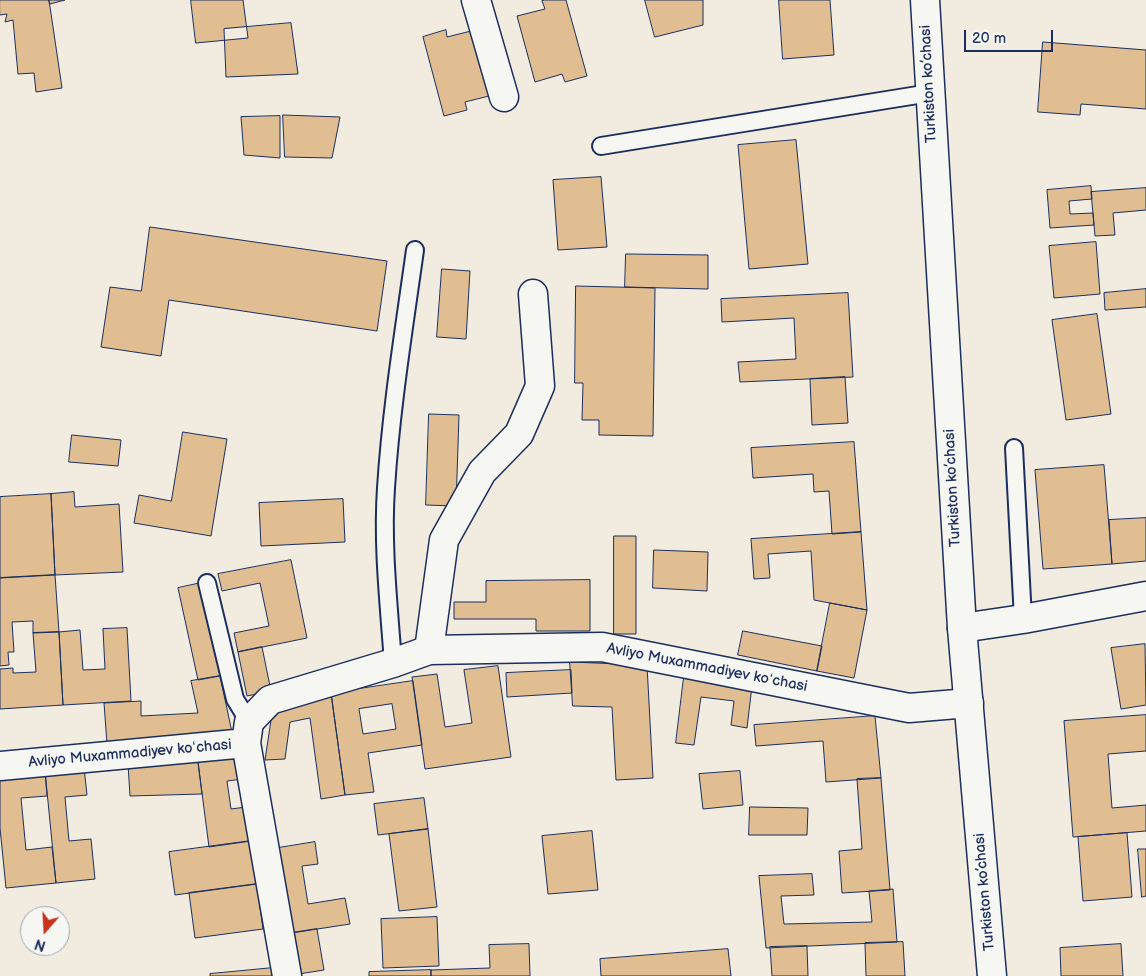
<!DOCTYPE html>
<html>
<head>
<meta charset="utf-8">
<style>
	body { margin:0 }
	#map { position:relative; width:1146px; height:976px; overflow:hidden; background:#f2ebdf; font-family:"Balsamiq Sans",sans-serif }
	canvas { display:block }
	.north { position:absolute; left:20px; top:906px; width:50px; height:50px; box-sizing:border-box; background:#f6f6f2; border:1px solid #9ea6b7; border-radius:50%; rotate:199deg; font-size:14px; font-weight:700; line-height:20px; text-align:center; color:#1b2f5e }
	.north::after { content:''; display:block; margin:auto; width:18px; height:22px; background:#c8321e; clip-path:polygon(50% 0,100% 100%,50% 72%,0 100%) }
	.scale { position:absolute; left:964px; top:30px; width:89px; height:22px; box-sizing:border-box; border:2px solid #1b2f5e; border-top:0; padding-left:6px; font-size:15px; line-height:18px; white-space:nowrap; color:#1b2f5e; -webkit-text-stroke:4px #f6f6f2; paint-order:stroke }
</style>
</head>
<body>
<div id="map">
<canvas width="1146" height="976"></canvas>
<div class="north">N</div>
<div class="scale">20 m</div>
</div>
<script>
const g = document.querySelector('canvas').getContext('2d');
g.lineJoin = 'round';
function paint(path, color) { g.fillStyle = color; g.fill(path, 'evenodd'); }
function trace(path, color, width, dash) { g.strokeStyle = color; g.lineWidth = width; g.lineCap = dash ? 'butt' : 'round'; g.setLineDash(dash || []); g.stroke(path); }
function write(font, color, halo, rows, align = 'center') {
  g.font = font + ' "Balsamiq Sans",sans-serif'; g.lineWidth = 5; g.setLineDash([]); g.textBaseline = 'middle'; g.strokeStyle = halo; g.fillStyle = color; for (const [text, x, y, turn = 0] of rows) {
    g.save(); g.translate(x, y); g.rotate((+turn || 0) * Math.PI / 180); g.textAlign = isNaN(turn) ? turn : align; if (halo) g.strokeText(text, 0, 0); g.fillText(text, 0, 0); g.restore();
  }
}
const building = new Path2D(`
	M0 0H49L62 88 36 92 34 73 18 74 13 20 5 22 7 14 0 15Z
	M49 0H65L50 4Z
	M191 0H243L248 38 196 43Z
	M545 0H566L587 76 565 82 562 74 535 82 517 16 545 9 542 1Z
	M645 0H703V25L655 37Z
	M779 0H830L834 55 783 59Z
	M291 23 298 74 226 77 224 29Z
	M446 30 447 37 471 31 489 96 465 102 467 110 444 116 423 37Z
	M1043 42 1146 50V109L1081 104 1080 115 1038 112Z
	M283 115 340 117 332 158 285 157Z
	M280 116V158L244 155 241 117Z
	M796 140 808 264 749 269 738 145Z
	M601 177 607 247 558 250 553 180Z
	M1091 186 1092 199 1069 201 1070 214 1093 213 1094 225 1050 228 1047 190Z
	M1146 188V210L1113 213 1115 235 1095 236 1091 192Z
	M150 227 387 261 377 331 169 300 161 356 101 347 110 287 141 291Z
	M1096 242 1100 294 1054 298 1049 246Z
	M626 254 708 255V289L625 287Z
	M442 269 470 271 466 339 437 337Z
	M576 286 655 288 653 436 599 435V420H582L583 383H575Z
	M1146 289V307L1105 310 1104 293Z
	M848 293 853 377 740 382 738 362 796 359 794 318 722 322 721 299Z
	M1097 314 1111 414 1066 420 1052 320Z
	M845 377 848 423 812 425 810 379Z
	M429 414 459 415 456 506 426 505Z
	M183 432 227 439 211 536 134 523 139 495 171 501Z
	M72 435 121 440 118 466 69 462Z
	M854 442 861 532 832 534 829 491 814 492 813 474 753 478 751 448Z
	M1104 465 1112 564 1043 569 1035 470Z
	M74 492 75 507 119 504 123 572 55 575 51 494Z
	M51 494 55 575 0 578V497Z
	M343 499 345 542 261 546 259 503Z
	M1146 518V561L1112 564 1109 520Z
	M861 532 867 610 814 600 811 551 768 554 770 578 754 579 751 539Z
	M614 536H636V634H614Z
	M654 550 708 552 707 591 653 588Z
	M291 560 307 638 238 652 234 633 269 626 260 583 222 591 218 574Z
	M55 575 59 632 33 633V621L12 622 14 652H8L9 665 0 666V578Z
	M590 580V631H536V619H454V602H486V581Z
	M201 583 220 676 198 680 178 588Z
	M830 603 867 610 854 678 817 671Z
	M127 628 131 701 63 705 59 632 80 630 83 670 105 669 103 629Z
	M743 631 822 646 817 671 738 655Z
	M59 632 63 705 0 709V669L13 668V673L36 672 33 633Z
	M1145 644 1146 705 1121 709 1111 648Z
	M262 647 271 691 247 696 238 652Z
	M570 662 647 665 653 778 616 780 612 707 573 706Z
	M498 666 511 757 425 769 412 677 437 674 445 727 472 723 464 670Z
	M571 670 572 693 507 697 506 673Z
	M220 676 233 737 107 744 104 703 141 701V716L198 713 191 681Z
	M684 677 752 686 747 728 731 725 734 701 701 697 694 745 676 743Z
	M413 681 422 745 368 753 374 792 345 795 331 693ZM392 704 396 729 363 734 359 709Z
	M331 693 345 795 321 799 310 718 290 722 285 759 265 760 271 720 292 700Z
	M1146 715V751L1108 754 1112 808 1146 805V831L1073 837 1064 721Z
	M875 716 881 778 826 782 823 741 756 746 754 725Z
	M240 756 243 779 227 781 231 809 246 807 251 841 209 847 198 762Z
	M198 762 202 794 130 796 128 764Z
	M84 767 87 795 65 797 69 841 91 839 95 879 56 883 45 771Z
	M45 771 47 796 21 798 26 850 52 847 56 883 6 888 0 828V776Z
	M740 771 743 805 703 809 699 774Z
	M881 778 890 890 842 893 839 851 862 849 857 779Z
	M424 798 428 829 378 835 374 804Z
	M750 807 808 808 807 835H749Z
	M428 829 437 907 399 911 389 834Z
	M592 831 598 890 548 894 542 836Z
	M1127 833 1132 897 1083 901 1078 837Z
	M251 841 257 884 175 895 169 852Z
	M315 842 318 864 302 866 308 904 345 898 350 924 285 934 272 849Z
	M1138 849H1146V896L1142 897Z
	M812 874 814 895 781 896 784 924 872 922 869 891 893 889 897 942 766 948 759 876Z
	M257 884 263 929 195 938 189 893Z
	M437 917 439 966 383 968 381 919Z
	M317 929 324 970 292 975 285 934Z
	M903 942 905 976H866L865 943Z
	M529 944 530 976H431V970L490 968 489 945Z
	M1121 944 1123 976H1061L1060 948Z
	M807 946 808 976H772L770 947Z
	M728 949 731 976H601L600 959Z
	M273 968 275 976H210V974Z
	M431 970V976H369V972Z`);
const service = new Path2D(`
	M601 146 930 93
	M1014 448 1023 619
	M207 583 235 699 249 722
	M393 663C389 606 382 545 386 488 391 409 404 329 415 250`);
const minor = new Path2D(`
	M476 0 504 97
	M962 628 1023 619 1146 596
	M429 650 444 540 482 472 519 434 540 386 533 294
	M246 743 287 976
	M0 766 246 743 249 722 270 700 393 663 429 650 602 647 909 708 969 703`);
const secondary = new Path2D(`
	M925 0 962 628 992 976`);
const streetNames = [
	["Turkiston ko’chasi",929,84,-93],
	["Turkiston ko’chasi",953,488,-93],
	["Avliyo Muxammadiyev koʻchasi",707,668,11],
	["Avliyo Muxammadiyev koʻchasi",130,754,-5],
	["Turkiston ko’chasi",985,892,-95]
];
paint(building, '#e0be92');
trace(building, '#1b2f5e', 1);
trace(service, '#1b2f5e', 20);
trace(minor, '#1b2f5e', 31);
trace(secondary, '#1b2f5e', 31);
trace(service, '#f6f6f2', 16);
trace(minor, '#f6f6f2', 28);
trace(secondary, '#f6f6f2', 28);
write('15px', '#1b2f5e', '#f6f6f2', streetNames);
</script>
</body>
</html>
